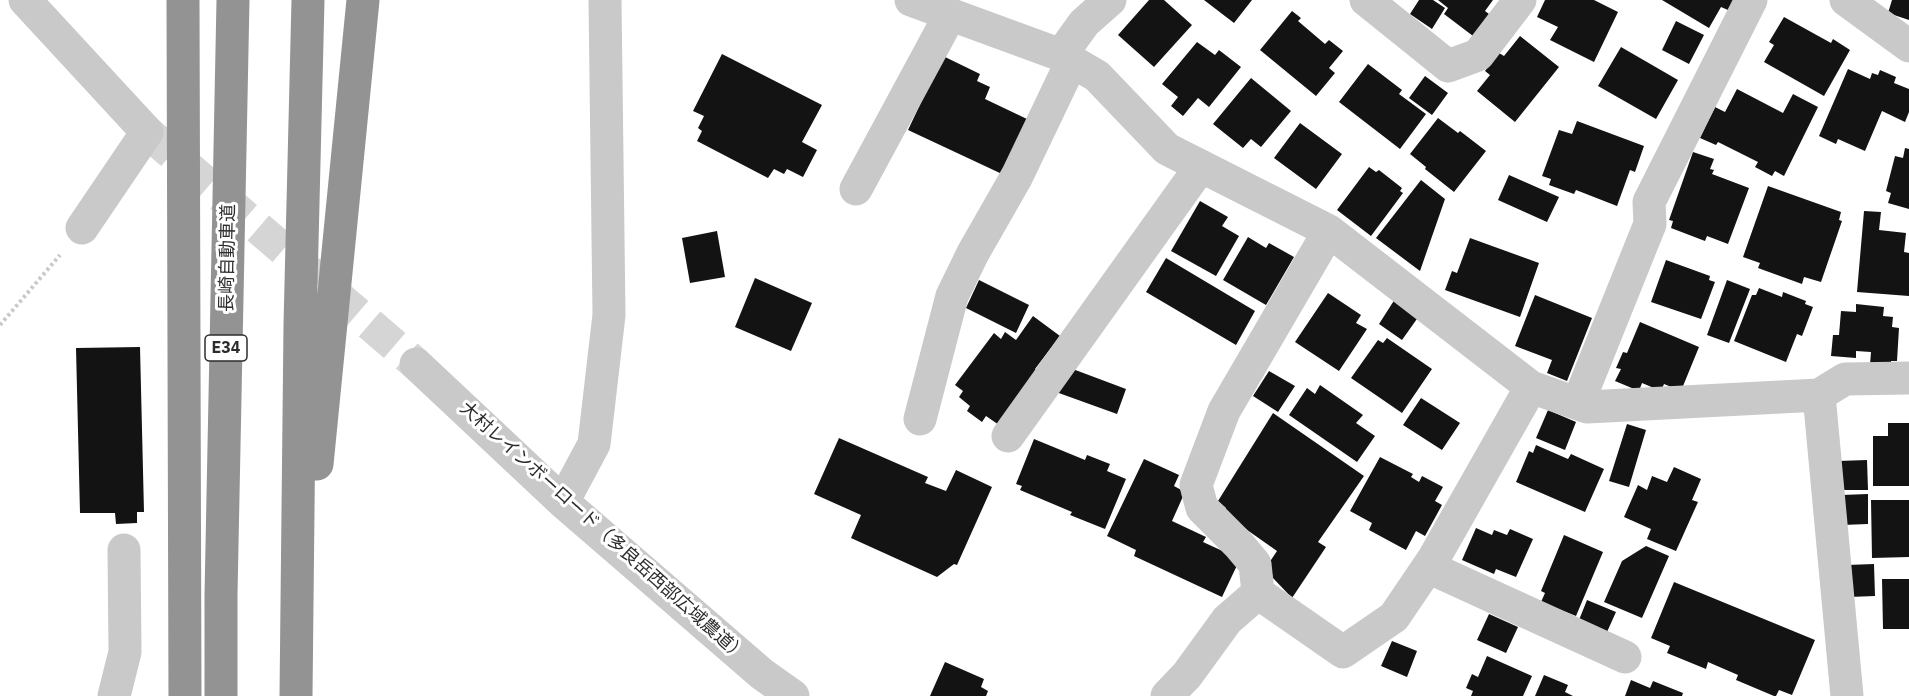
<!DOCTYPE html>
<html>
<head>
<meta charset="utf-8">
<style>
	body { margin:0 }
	canvas { display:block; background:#fff }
</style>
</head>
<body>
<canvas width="1909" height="696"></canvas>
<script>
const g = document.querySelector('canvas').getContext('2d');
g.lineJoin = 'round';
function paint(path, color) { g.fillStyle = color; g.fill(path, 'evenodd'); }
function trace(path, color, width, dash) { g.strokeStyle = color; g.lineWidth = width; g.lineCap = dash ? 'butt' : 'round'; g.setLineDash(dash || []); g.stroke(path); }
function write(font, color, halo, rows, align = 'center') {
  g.font = font + ' "IBM Plex Sans","Noto Sans JP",sans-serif'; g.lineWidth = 6; g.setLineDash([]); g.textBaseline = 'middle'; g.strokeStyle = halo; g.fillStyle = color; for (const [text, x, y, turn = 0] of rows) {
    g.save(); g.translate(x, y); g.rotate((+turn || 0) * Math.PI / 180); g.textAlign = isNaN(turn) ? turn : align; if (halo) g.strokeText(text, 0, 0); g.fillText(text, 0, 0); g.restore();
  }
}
const building = new Path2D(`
	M1149 0H1164L1192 25 1154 67 1118 35Z
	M1204 0H1252L1234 23Z
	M1419 0H1433L1445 8 1432 29 1410 14Z
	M1438 0H1493L1485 11 1489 14 1473 36 1444 14 1448 8Z
	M1545 0H1594L1618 12 1594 62 1550 40 1558 27 1537 17Z
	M1662 0H1734L1728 10 1721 7 1709 28Z
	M1892 0H1909V20L1888 13Z
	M1292 11 1301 18 1298 21 1325 44 1329 40 1343 51 1329 68 1335 73 1316 96 1260 50Z
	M1784 17 1831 43 1833 39 1850 50 1824 96 1764 62 1774 45 1769 42Z
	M1676 21 1704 35 1689 64 1662 50Z
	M1520 36 1559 67 1515 122 1477 91 1490 75 1485 71 1499 53 1504 56Z
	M1197 42 1215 55 1219 50 1241 67 1209 107 1198 98 1183 116 1171 106 1178 97 1162 84Z
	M1621 47 1678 80 1656 119 1598 86Z
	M722 54 822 105 802 142 817 150 803 177 787 169 784 174 774 169 768 178 697 141 702 131 698 128 704 116 693 111Z
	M943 56 980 74 977 81 990 87 985 99 1027 119 1002 174 908 130Z
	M1368 64 1402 90 1399 94 1426 114 1400 149 1339 102Z
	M1848 69 1870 79 1872 73 1878 75 1880 70 1896 77 1894 83 1909 89V112L1905 122 1882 111 1865 151 1838 139 1836 144 1819 136Z
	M1425 76 1448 93 1432 115 1409 98Z
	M1251 78 1291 111 1261 147 1251 139 1243 148 1213 124Z
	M1737 89 1783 113 1793 94 1818 107 1784 176 1775 171 1772 176 1755 167 1758 162 1718 142 1716 145 1700 138 1715 107 1725 112Z
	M1438 118 1458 133 1460 131 1486 151 1454 192 1425 169 1426 167 1410 154Z
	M1577 121 1644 146 1635 172 1630 170 1617 206 1576 190 1574 194 1549 185 1551 179 1542 176 1559 130 1572 134Z
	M1300 123 1342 154 1316 189 1274 158Z
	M1905 148 1909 149V209L1888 203 1891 193 1886 191 1895 156 1903 158Z
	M1693 152 1714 159 1710 169 1714 170 1712 174 1749 188 1728 244 1707 236 1705 241 1671 228 1673 221 1669 220Z
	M1369 167 1376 172 1379 170 1402 188 1400 191 1403 193 1371 236 1337 210Z
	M1509 175 1559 197 1547 222 1498 200Z
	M1421 180 1445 199 1420 271 1376 238Z
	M1768 186 1841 212 1839 220 1842 221 1821 282 1804 277 1802 284 1758 268 1760 263 1743 257Z
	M1200 201 1228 217 1222 226 1239 236 1216 276 1171 251Z
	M1864 211 1881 212 1879 230 1906 233 1904 252 1909 253V296L1857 292Z
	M717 231 725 277 690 283 682 238Z
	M1248 237 1266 248 1269 243 1294 257 1266 305 1223 280Z
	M1470 238 1539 263 1520 317 1445 290 1452 271 1457 273Z
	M1166 258 1255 311 1236 345 1146 292Z
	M1666 260 1710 276 1709 280 1715 282 1701 319 1651 302Z
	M755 278 812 303 791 351 735 327Z
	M979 280 1029 305 1016 333 966 308Z
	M1727 280 1750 289 1729 343 1707 335Z
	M1759 288 1782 297 1783 292 1806 301 1805 304 1813 307 1802 336 1797 334 1786 362 1734 341 1752 295H1756Z
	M1328 293 1361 315 1356 323 1367 329 1339 371 1295 342Z
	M1535 295 1592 318 1567 381 1547 373 1552 360 1515 346Z
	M1395 299 1419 316 1402 340 1379 324Z
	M1856 304 1884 307 1883 316 1893 317 1892 327 1899 328 1897 361H1891V367L1870 365 1871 352 1856 351V358L1831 356 1833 335H1839L1841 311 1856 312Z
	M1033 316 1060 336 1035 369 1040 373 999 425 986 416 982 422 967 411 970 406 959 397 963 391 955 385 994 333 1001 339 1005 332 1016 340Z
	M1640 322 1699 347 1681 391 1664 384 1661 391 1642 383 1639 391 1615 381 1621 369 1616 368 1623 352 1627 353Z
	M1387 338 1432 369 1402 413 1351 378 1378 340 1383 343Z
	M140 347 144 512H137V523L116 524 115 513H80L76 348Z
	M1070 368 1126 389 1117 414 1056 392Z
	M1269 371 1295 386 1278 412 1253 396Z
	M1320 385 1363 415 1356 423 1375 436 1357 462 1289 415 1307 388 1315 394Z
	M1421 398 1460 423 1442 450 1403 425Z
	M1548 410 1576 422 1565 450 1536 438Z
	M1273 413 1364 476 1318 542 1326 547 1292 598 1273 578 1269 563 1277 551 1223 513 1226 508 1218 501Z
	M1888 423H1909V486H1873V436H1888Z
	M1627 424 1646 430 1629 487 1609 481Z
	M839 438 928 477 925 483 946 491 956 470 992 487 957 565 954 564 937 577 851 538 861 515 814 494Z
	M1034 439 1085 460 1087 455 1110 464 1107 471 1126 479 1105 529 1070 515 1072 512 1020 490 1022 486 1016 484Z
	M1536 445 1568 459 1571 454 1604 469 1585 512 1516 482 1529 451 1533 453Z
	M1380 457 1413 474 1411 477 1419 482 1422 476 1443 487 1435 501 1442 505 1425 536 1416 531 1406 550 1369 530 1372 523 1350 511Z
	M1144 459 1179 475 1174 486 1185 492 1172 521 1206 537 1203 542 1240 559 1222 597 1134 556 1136 550 1107 536Z
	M1867 460 1868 490H1839L1838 461Z
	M1674 467 1701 479 1692 500 1698 502 1676 551 1647 539 1651 529 1624 517 1638 485 1647 490 1652 476 1667 482Z
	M1868 494V524L1842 525V495Z
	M1871 500H1909V557L1872 558Z
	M1476 528 1492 535 1494 530 1507 535 1510 529 1533 539 1516 577 1496 569 1494 574 1462 560Z
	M1564 535 1603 552 1576 616 1541 602 1545 593 1541 591Z
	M1646 546 1669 556 1642 618 1604 602 1622 561Z
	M1874 564 1875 596 1849 597 1847 565Z
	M1882 579H1909V629H1883Z
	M1674 582 1815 640 1792 695 1779 690 1776 696H1774L1736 680 1738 675 1708 662 1706 669 1667 653 1670 646 1651 638Z
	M1587 600 1616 612 1607 632 1579 620Z
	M1489 614 1518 627 1506 653 1477 640Z
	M1392 641 1417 651 1407 677 1381 666Z
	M1487 656 1532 676 1523 696H1471L1473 691 1466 688 1472 674 1478 677Z
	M945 662 984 679 981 687 988 691 986 696H930Z
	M1544 675 1568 685 1565 692 1573 696H1535Z
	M1631 680 1650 688 1653 681 1683 693 1682 696H1625Z`);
const minorTunnel = new Path2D(`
	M147 132 416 364`);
const path = new Path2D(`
	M0 325 60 255`);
const minor = new Path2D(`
	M25 0 147 132 82 228
	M911 0 1061 55 1097 76 1167 149 1329 231 1531 387 1587 407 1819 395 1847 696
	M1366 0 1448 66 1478 55 1520 0
	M1846 0 1909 46
	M1061 55 1084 23 1110 0
	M856 189 950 15
	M1329 231 1224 411 1196 485 1202 508 1239 545 1255 564 1258 593 1343 652 1394 617 1434 558 1531 387
	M416 364 563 502 762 674 793 696
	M1819 395 1845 379 1909 378
	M1578 403 1650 224 1649 202 1751 0
	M920 419 952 296 973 253 1017 176 1072 61
	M1008 436 1201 166
	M563 502 594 444 609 315 605 0
	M1428 567 1625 657
	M114 696 125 652 124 550
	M1167 696 1187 675 1227 620 1258 593`);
const highway = new Path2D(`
	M183 0 185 696
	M317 464 363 0
	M221 696V595L233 0
	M296 696 300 325 308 0`);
const shields = [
	[226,348,42]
];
const shieldNames = [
	["E34",226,348]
];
const streetNames = [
	["長崎自動車道",228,258,-89],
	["大村レインボーロード（多良岳西部広域農道）",603,532,42]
];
paint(building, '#131313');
trace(minorTunnel, '#d5d5d5', 33, [33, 16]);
trace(path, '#c9c9c9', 4, [3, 3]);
trace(minor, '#c9c9c9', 33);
trace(highway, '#939393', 33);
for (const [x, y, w] of shields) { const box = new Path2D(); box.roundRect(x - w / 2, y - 13, w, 26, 4.5); g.fillStyle = '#fff'; g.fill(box); trace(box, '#2c2c2c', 1.5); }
write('bold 16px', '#2c2c2c', null, shieldNames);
write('18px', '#2c2c2c', '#fff', streetNames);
</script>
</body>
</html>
